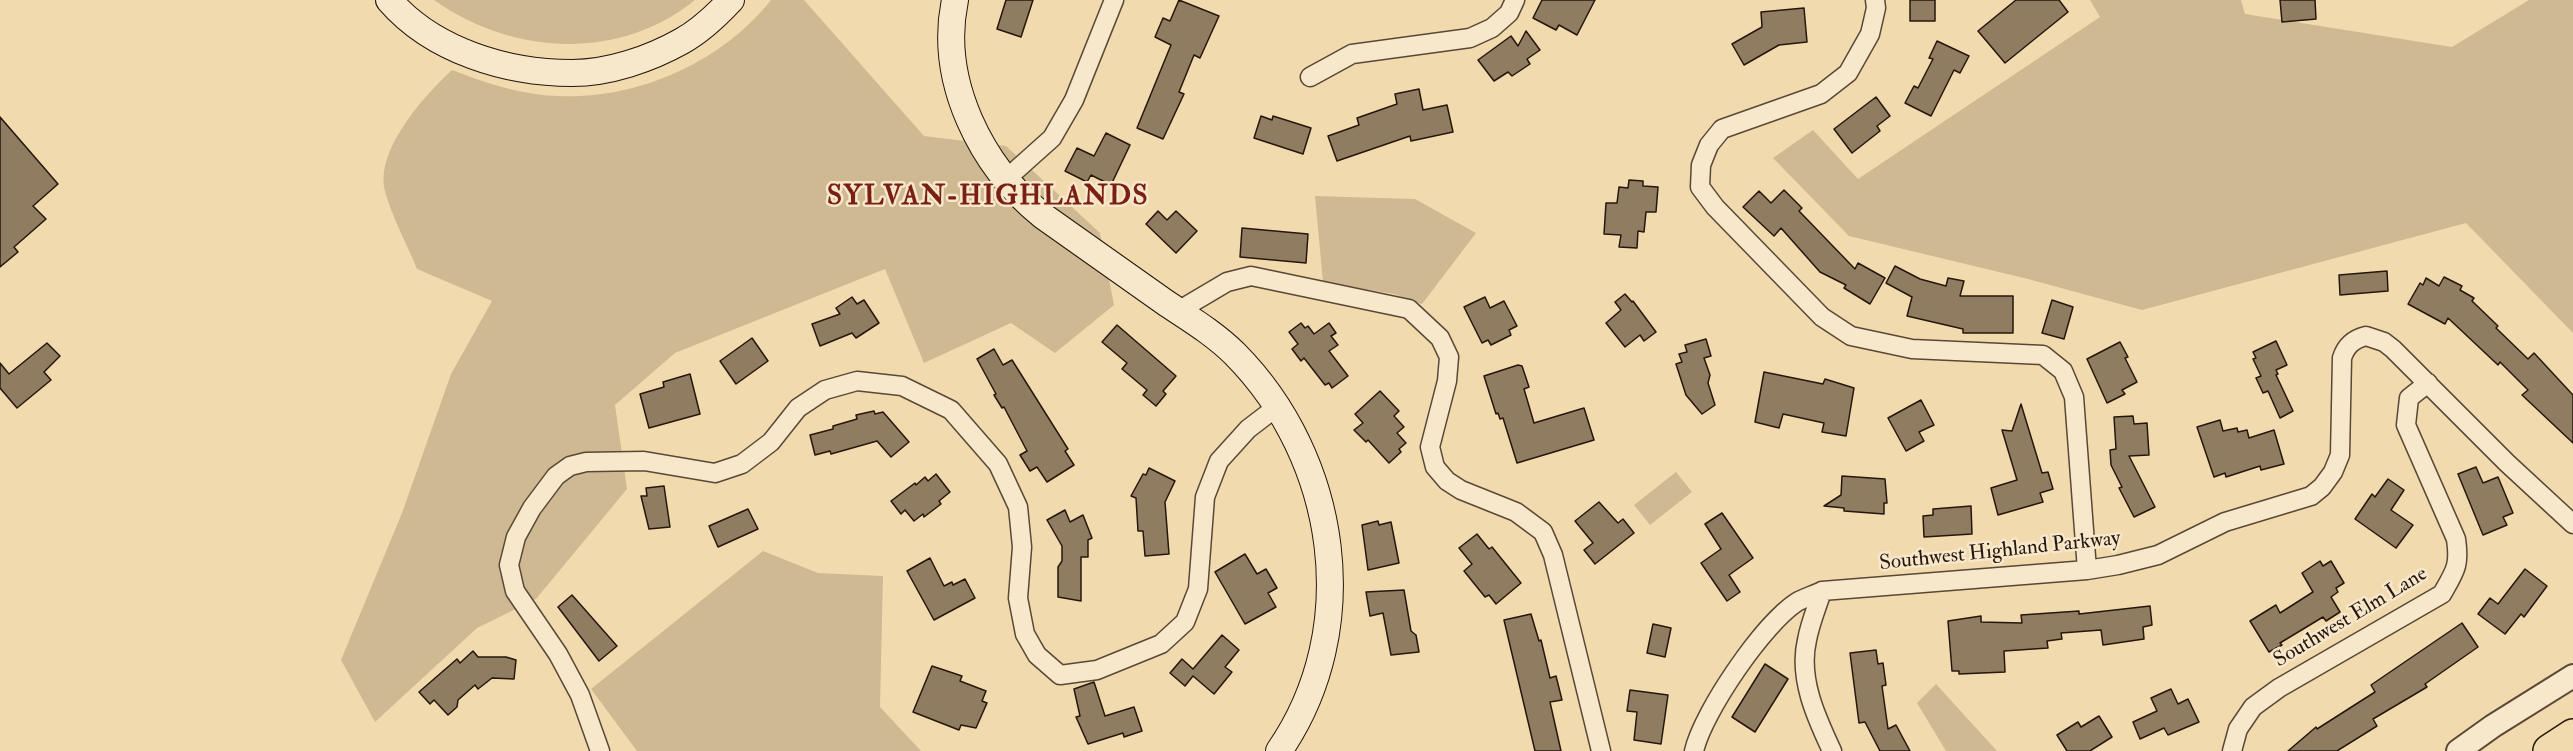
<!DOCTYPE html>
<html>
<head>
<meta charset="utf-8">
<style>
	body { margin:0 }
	canvas { display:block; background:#f2daaf }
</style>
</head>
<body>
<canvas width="2573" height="751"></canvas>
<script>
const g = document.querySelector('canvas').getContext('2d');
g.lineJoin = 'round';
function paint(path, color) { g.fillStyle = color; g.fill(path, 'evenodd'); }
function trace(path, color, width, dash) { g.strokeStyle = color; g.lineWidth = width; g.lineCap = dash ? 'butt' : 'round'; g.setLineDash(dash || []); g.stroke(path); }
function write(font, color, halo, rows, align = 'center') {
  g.font = font + ' "IM FELL Double Pica",serif'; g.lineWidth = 5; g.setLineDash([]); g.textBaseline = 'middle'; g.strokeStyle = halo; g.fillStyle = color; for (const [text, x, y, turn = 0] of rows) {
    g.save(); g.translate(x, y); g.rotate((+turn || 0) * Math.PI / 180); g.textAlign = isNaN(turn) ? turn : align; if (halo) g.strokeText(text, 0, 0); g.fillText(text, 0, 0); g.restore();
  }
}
const green = new Path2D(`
	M434 0H695C619 62 511 55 434 0Z
	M771 0H804L924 136 1006 146 1100 233 1114 305 1055 353 1011 323 924 363 885 269 675 353 615 405 627 489 536 599 477 628 375 722 341 660 402 513 451 374 492 301 417 269C408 246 391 215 385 191 375 150 424 96 452 70 486 83 521 95 558 96 637 100 722 62 771 0Z
	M2090 0H2241L2245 14 2452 47 2529 0H2573V333L2466 223 2142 310 2028 279 1849 236 1773 158 1813 130 1858 179 2100 17Z
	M1315 196 1415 199 1476 233 1422 304 1394 294 1323 282Z
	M1676 472 1692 492 1650 525 1634 505Z
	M763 551 818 573 883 576 880 707 921 751H637L591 689Z
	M1936 684 1997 751H1946L1917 703Z`);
const building = new Path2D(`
	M1006 0H1033L1021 37 997 29Z
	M1179 0 1219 16 1200 58 1194 55 1179 92 1184 94 1163 139 1137 128 1171 45 1155 37 1163 18 1170 21Z
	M1542 0H1595L1577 35 1559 25 1556 30 1533 18Z
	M1910 0H1935V21H1910Z
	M2016 0H2059L2068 12 2005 63 1978 31Z
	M2280 0H2315L2316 19 2282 22Z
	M1804 8 1807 42 1779 45 1744 65 1732 44 1762 27 1761 12Z
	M1526 31 1540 50 1527 59 1530 64 1512 76 1508 72 1494 81 1478 60 1511 36 1518 46Z
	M1937 41 1969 56 1960 73 1954 70 1931 116 1905 103 1914 86 1918 88 1933 59 1929 58Z
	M1419 89 1423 110 1447 105 1453 132 1411 141 1410 136 1337 161 1328 136 1359 125 1357 118 1397 104 1395 94Z
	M1876 97 1890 116 1877 126 1880 131 1852 153 1834 129Z
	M1261 116 1272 120 1273 116 1311 128 1303 154 1254 138Z
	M0 117 58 184 33 206 46 219 14 247 18 252 0 267Z
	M1106 133 1130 145 1111 185 1091 175 1087 182 1065 171 1077 148 1094 156Z
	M1629 180 1643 181V186L1658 187 1656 212H1646L1644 232 1638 231 1637 248 1619 247 1621 235 1604 234 1606 203H1617L1619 187 1628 188Z
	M1784 190 1802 208 1799 211 1855 269 1858 263 1885 278 1870 304 1844 288 1846 285 1820 272 1781 228 1774 236 1743 207 1759 191 1771 203Z
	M1158 211 1167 220 1176 211 1197 231 1176 253 1146 224Z
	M1242 228 1308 234 1306 263 1240 257Z
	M1895 266 1920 279 1946 286 1948 278 1964 281 1960 296H2013V333H1963V329L1907 316 1912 297 1886 283Z
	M2387 271 2388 291 2340 295 2339 275Z
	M2444 277 2462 286 2460 290 2474 298 2472 301 2498 326 2496 328 2528 359 2534 353 2573 395V443L2522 395 2528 390 2500 362 2498 365 2448 318 2445 324 2408 304 2420 283 2423 285 2426 278 2439 286Z
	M1625 294 1632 302 1633 301 1656 332 1644 341 1640 335 1625 347 1606 323 1621 310 1615 302Z
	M852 297 857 304 864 300 879 323 856 338 852 333 820 346 812 324 840 314 836 308Z
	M1485 297 1490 308 1504 301 1517 326 1509 330 1511 335 1491 345 1488 340 1482 343 1464 307Z
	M2052 300 2073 307 2064 339 2042 333Z
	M1301 323 1305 328 1308 326 1314 334 1329 323 1336 333 1331 336 1338 345 1329 351 1348 376 1332 388 1329 383 1325 385 1304 358 1301 361 1292 349 1298 344 1289 332Z
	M1117 325 1176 376 1163 391 1166 394 1156 406 1143 395 1147 390 1122 369 1127 363 1102 342Z
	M752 338 768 361 736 384 720 361Z
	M1706 339 1711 356 1704 358 1710 375 1708 383 1715 405 1702 414 1686 395 1676 364 1682 362 1679 354 1687 352 1685 345Z
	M2276 341 2287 365 2276 370 2278 374 2276 375 2293 411 2280 418 2268 391 2263 393 2256 378 2261 376 2253 359 2256 358 2253 352Z
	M2120 342 2128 357 2125 358 2137 382 2122 390 2125 394 2107 403 2087 359Z
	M47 343 60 356 44 372 51 380 17 408 0 388V363L9 374Z
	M994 349 1003 365 1012 360 1068 449 1065 451 1074 465 1047 482 1037 467 1030 471 1020 455 1027 451 1004 407 1002 408 994 395 996 394 977 359Z
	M1518 365 1522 366 1529 387 1524 389 1534 423 1584 408 1594 440 1517 463 1503 418 1500 419 1498 413 1496 414 1484 376Z
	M1764 372 1823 384 1825 379 1854 388 1846 436 1822 432 1824 423 1783 414 1779 428 1755 422Z
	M690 374 700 414 649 428 640 394 664 387 663 382Z
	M1380 391 1399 411 1394 416 1404 427 1397 433 1406 443 1399 449 1401 452 1389 463 1368 440 1366 442 1354 430 1363 423 1355 414Z
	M1921 400 1934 425 1919 432 1924 441 1906 451 1888 418Z
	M2021 404 2042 473 2048 472 2053 489 2040 493 2043 502 1998 515 1991 488 2017 480 2002 430 2012 431Z
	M874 411 875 414 883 412 909 442 891 457 877 441 831 454 830 451 815 455 810 435 833 429V426L857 419 856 415Z
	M2133 416 2134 424 2147 423 2149 455 2129 456 2155 507 2134 517 2119 488 2122 487 2111 465 2110 450 2116 449 2114 417Z
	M2220 420 2223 431 2237 428 2238 432 2247 430 2249 438 2274 430 2284 464 2261 470 2260 466 2226 477 2225 473 2214 477 2197 427Z
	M2476 467 2483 483 2498 477 2513 513 2503 517 2507 525 2483 535 2458 474Z
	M1149 468 1175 481 1165 502 1169 554 1145 556 1143 531H1138L1136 498 1131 496 1143 474 1146 475Z
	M936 474 950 492 939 501 941 504 924 517 923 514 914 521 905 510 901 514 891 501 915 483 916 485 925 477 928 481Z
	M1842 476 1885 479 1887 503H1884V514L1844 511V508L1824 506 1841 495Z
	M2388 479 2404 490 2391 510 2413 525 2396 548 2355 519 2372 494 2375 497Z
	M664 486 670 527 649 529 641 496H647L646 488Z
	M1599 502 1618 523 1623 519 1634 533 1595 564 1584 550 1593 543 1575 521Z
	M1971 506 1972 534 1924 537 1923 516 1933 515V509Z
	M748 509 758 529 718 547 709 526Z
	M1065 510 1070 522 1083 515 1092 538 1088 540V557H1081V601L1058 597V567L1062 561V546L1047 520Z
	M1722 513 1753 558 1729 575 1740 592 1727 601 1701 563 1721 549 1705 524Z
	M1378 521 1379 525 1391 522 1399 563 1368 570 1362 525Z
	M1477 534 1489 549 1492 547 1521 583 1496 604 1489 595 1485 597 1464 571 1472 564 1459 548Z
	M1245 554 1257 574 1266 569 1277 588 1268 593 1276 607 1245 624 1215 572Z
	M930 558 944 586 952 582 953 585 965 579 975 598 934 620 907 571Z
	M2320 561 2323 566 2331 561 2344 583 2336 588 2338 592 2331 597 2340 612 2326 621 2323 617 2280 643 2282 645 2269 652 2250 621 2276 605 2280 613 2313 592 2302 573Z
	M2525 569 2547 586 2524 617 2521 614 2505 634 2478 614 2490 598 2498 604Z
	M1404 590 1411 631 1416 635 1419 652 1391 655 1383 613 1370 616 1366 592Z
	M572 595 617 646 599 661 558 607Z
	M2150 606 2152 625 2143 627 2144 639 2103 645 2101 630 2061 633 2062 639 2047 641 2048 648 2004 651 2005 672 1959 674V671H1952L1948 621 1981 616V622L2022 623 2021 615 2079 611V614Z
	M1531 614 1539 641 1541 640 1550 678 1556 676 1562 700 1550 702 1561 751H1535L1504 620Z
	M2462 623 2478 647 2425 684 2427 687 2373 719 2377 726 2337 751H2288L2316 727 2317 729 2375 692 2371 685Z
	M1653 624 1671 628 1665 657 1647 653Z
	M1222 635 1239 650 1225 667 1232 672 1214 694 1193 676 1185 686 1170 673 1182 659 1193 669Z
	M1876 650 1878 664 1883 663 1886 685 1882 686 1888 729 1896 725 1910 751H1880L1865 722 1859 723 1850 653Z
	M473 651 478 657H506L516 660 514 679 492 678 478 689 475 685 458 700 457 707 448 715 434 700 430 704 419 692 457 659 460 663Z
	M1765 664 1788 679 1755 732 1732 717Z
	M932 666 962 676 960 681 986 691 982 701 987 703 976 728 961 725 959 730 913 712Z
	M1094 682 1105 716 1134 707 1142 731 1124 737 1123 733 1088 744 1076 717 1080 716 1074 689Z
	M2171 689 2178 704 2188 699 2199 722 2168 735 2164 728 2140 739 2133 722 2157 711 2151 698Z
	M1630 690 1668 695 1661 744 1634 740 1637 712 1627 711Z
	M2099 716 2112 737 2090 751H2067L2057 735 2078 722 2081 727Z`);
const minor = new Path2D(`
	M1875 0 1876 8 1870 34 1848 73 1821 94 1722 129 1709 145 1701 165 1700 187 1715 207 1822 317 1851 336 1912 349 2043 355 2063 371 2074 397 2087 570
	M1310 77 1352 54 1470 38 1492 28 1509 13 1515 0
	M1005 180 1052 138 1074 100 1114 0
	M1178 311 1227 282 1251 276 1409 309 1440 338 1449 357 1447 381 1430 447 1435 467 1447 481 1461 490 1516 512 1543 532 1553 555 1601 751
	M1822 591C1817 607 1810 623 1807 640 1798 678 1816 717 1832 751
	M600 751 580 695 558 654 515 591 509 565 516 537 532 508 556 476 570 466 586 462 644 461 715 473 742 464 771 442 798 408 825 390 857 381 902 386 951 410 998 464 1018 507 1022 547 1018 598 1025 634 1037 655 1060 675 1097 670 1161 644 1185 622 1198 589 1205 497 1219 461 1248 429 1278 406
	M1694 751C1703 712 1763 624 1797 602 1804 598 1814 595 1822 591L2087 570 2118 565 2158 555 2225 522 2311 496 2322 487 2333 472 2340 455 2342 358C2346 345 2354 339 2366 336L2384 342 2393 349 2507 463 2573 524
	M2232 751 2238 729 2253 707 2279 688 2442 594C2455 571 2460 566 2456 539L2406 425 2409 398 2428 383`);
const tertiary = new Path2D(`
	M2458 751 2493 726 2573 676`);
const secondary = new Path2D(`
	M389 0C433 51 507 73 572 73 609 73 650 59 682 41 700 31 717 15 731 0
	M955 0C938 81 981 166 1043 216 1084 245 1125 274 1166 303 1190 319 1215 334 1235 354 1338 458 1364 628 1279 751`);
const motorway = new Path2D(`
	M2550 751 2573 736`);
const streetNames = [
	["Southwest Highland Parkway",2000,552,-6],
	["Southwest Elm Lane",2351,618,-31]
];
const districtNames = [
	["SYLVAN-HIGHLANDS",988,198]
];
paint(green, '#cfb993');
paint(building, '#907c61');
trace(building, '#26170c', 1.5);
trace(minor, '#594835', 21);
trace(tertiary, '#594835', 26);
trace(secondary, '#26170c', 28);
trace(motorway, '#26170c', 36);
trace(minor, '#f7e7cb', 18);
trace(tertiary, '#f7e7cb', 22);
trace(secondary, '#f7e7cb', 26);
trace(motorway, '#f2daaf', 33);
write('21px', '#26170c', '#f7e7cb', streetNames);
g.letterSpacing = '1.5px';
write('bold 27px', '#7a1f14', '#f7e7cb', districtNames);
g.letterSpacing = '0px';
</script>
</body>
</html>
